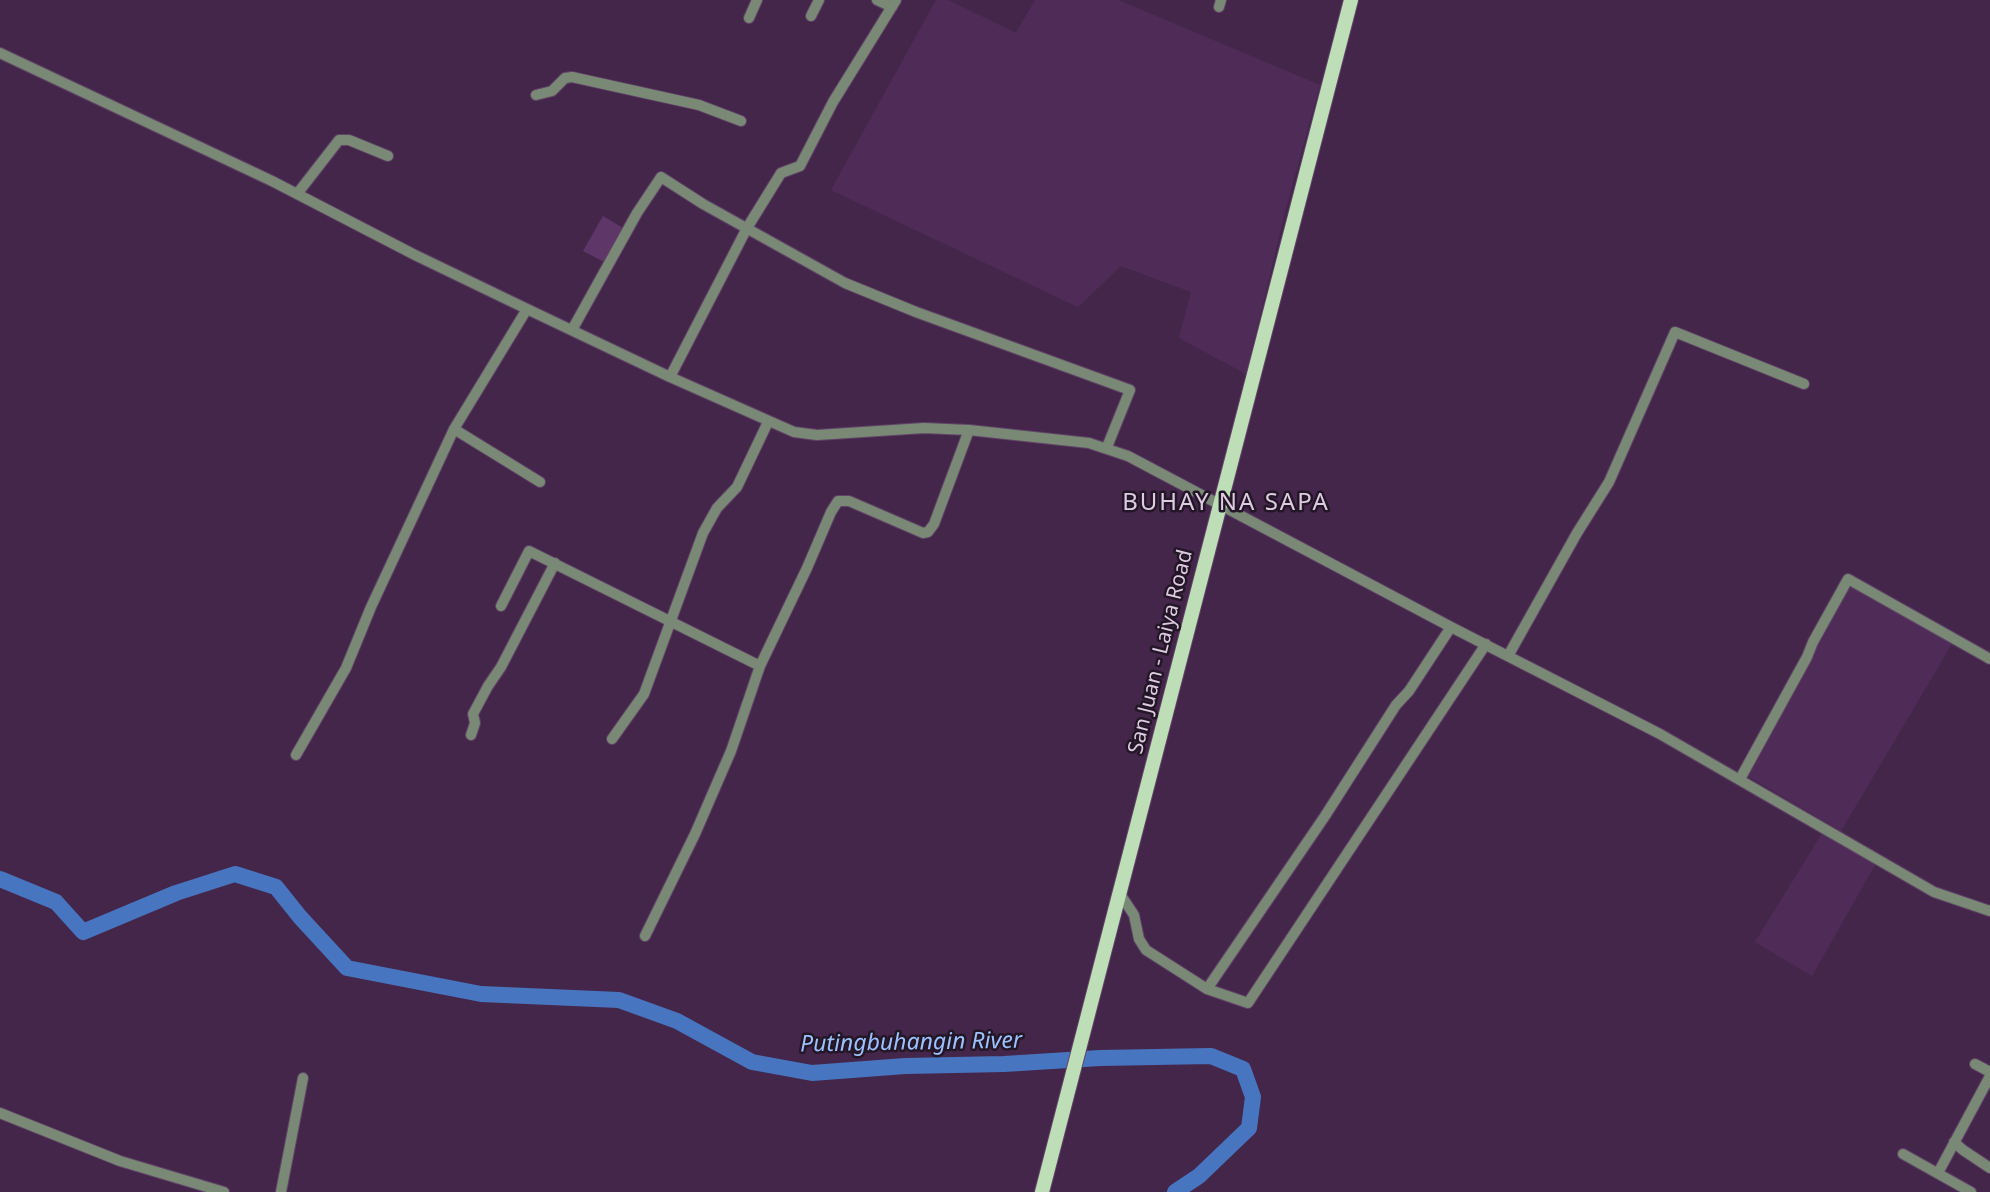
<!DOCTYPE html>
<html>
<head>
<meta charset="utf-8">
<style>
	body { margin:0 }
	canvas { display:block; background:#44264b }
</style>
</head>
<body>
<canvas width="1990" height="1192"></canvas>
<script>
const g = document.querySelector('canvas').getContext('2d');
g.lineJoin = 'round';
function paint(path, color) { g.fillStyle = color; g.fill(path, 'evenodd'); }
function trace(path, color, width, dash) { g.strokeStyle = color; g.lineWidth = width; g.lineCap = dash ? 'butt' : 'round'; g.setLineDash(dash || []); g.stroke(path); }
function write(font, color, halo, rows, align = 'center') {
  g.font = font + ' "Noto Sans",sans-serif'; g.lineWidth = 5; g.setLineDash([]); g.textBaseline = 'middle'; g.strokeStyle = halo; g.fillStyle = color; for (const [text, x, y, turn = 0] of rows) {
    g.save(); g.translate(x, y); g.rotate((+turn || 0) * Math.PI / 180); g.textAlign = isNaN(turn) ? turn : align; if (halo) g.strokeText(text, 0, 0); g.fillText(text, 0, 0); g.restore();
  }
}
const built = new Path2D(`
	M936 0H948L1016 33 1035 0H1118L1320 85 1286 208 1246 374 1179 338 1191 292 1121 266 1078 307 831 190Z
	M1850 584 1953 642 1841 831 1746 775 1817 646 1816 642Z
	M1823 832 1876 863 1812 976 1755 942Z`);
const green = new Path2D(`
	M603 216 623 228 604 262 583 251Z`);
const river = new Path2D(`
	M0 879 56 902 83 932 176 893 235 874 276 887 300 917 347 968 481 994 619 1000 677 1021 752 1062 812 1073 905 1066 1004 1064 1100 1058 1211 1056 1243 1069 1253 1097 1249 1128 1199 1176 1175 1192`);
const minor = new Path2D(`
	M877 0 892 7
	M1219 7 1221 0
	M811 16 819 0
	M749 18 757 0
	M0 53 272 181 415 255 527 309 670 377 794 432 817 435 924 428 969 430 1089 443 1128 456 1451 627 1660 734 1934 892 1990 911
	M536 95 552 91 565 78 572 77 699 105 741 121
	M297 194 339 140H349L388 156
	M572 330 637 213 661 177 703 204 845 283 916 312 1130 390 1107 447
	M670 377 747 228 781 173 800 166 833 102 896 0
	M454 429 540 482
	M501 606 529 551 760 666
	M1508 656 1577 533 1609 482 1675 332 1804 384
	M471 735 475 723 473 714 488 686 501 667 555 563
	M612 739 644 694 703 533 717 508 737 487 768 422
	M296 755 346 668 371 607 454 429 527 309
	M1740 779 1807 657 1813 642 1848 579 1990 659
	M1120 894 1134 915 1139 939 1146 950 1207 989 1248 1003 1486 644
	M645 936 695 834 731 751 760 666 807 568 831 512 838 501H849L923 533 928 532 934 524 969 430
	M1207 989 1325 816 1396 705 1409 691 1451 627
	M1975 1064 1990 1072
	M0 1113 120 1161 224 1192
	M1954 1142 1963 1150 1990 1168
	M1903 1154 1971 1192
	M1938 1173 1990 1076
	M281 1192 303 1078`);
const major = new Path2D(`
	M1042 1192 1351 0`);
const streetNames = [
	["San Juan - Laiya Road",1161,652,-76]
];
const waterNames = [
	["Putingbuhangin River",911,1043,-1]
];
const quarterNames = [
	["BUHAY NA SAPA",1226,503]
];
paint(built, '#4f2c57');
paint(green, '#5e3768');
trace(river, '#4875c0', 16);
trace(minor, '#604466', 12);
trace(major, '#604466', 16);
trace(minor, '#798976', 10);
trace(major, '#bedeb7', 14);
write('21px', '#decbe2', '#231626', streetNames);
write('italic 23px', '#9cc1fd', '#231626', waterNames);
g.letterSpacing = '2px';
write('24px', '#decbe2', '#231626', quarterNames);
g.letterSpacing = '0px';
</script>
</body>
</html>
